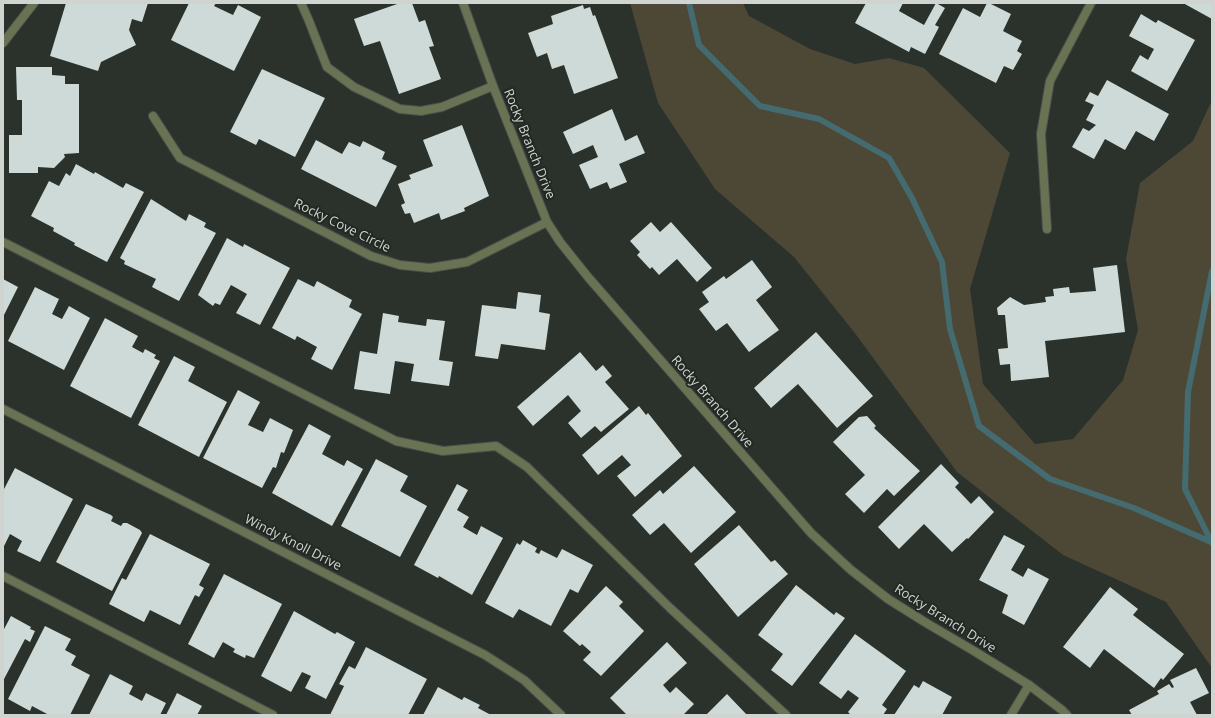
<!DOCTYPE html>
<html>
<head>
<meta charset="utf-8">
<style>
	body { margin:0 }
	#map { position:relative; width:1215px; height:718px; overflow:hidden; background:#2b322c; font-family:"Open Sans",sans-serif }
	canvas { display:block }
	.frame { position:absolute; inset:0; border:4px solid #d0d4d1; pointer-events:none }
</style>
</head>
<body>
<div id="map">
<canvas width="1215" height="718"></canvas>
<div class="frame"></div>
</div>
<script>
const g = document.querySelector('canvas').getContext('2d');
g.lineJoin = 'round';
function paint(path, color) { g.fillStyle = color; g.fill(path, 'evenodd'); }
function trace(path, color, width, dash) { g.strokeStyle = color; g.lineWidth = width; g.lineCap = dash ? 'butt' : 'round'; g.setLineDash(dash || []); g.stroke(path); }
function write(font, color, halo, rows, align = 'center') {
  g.font = font + ' "Open Sans",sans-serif'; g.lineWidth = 4; g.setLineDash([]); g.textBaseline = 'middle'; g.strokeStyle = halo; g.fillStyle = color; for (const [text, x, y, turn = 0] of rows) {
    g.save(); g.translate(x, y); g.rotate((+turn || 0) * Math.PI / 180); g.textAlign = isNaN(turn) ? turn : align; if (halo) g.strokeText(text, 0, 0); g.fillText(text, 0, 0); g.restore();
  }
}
const green = new Path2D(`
	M630 3H743L749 16 810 49 855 64 889 58 924 68 1010 153 970 289 983 384 1035 444 1073 439 1123 380 1138 330 1126 259 1140 183 1193 141 1212 100V668L1166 602 1063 555 957 472 854 332 794 257 715 189 658 103Z`);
const stream = new Path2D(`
	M689 3 699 45 760 106 819 119 889 158 912 198 942 262 950 329 979 426 1050 479 1134 508 1211 542
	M1212 543 1185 489 1188 392 1212 271`);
const building = new Path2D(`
	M66 3H148L142 22 132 19 129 30 136 45 101 62 98 71 50 56Z
	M189 3H216L214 6 233 15 238 5 261 17 234 71 171 40Z
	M400 3H412L419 22 425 20 434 46 429 47 441 79 399 94 380 41 364 46 354 19Z
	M866 3H903L899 11 924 25 936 3 945 8 935 25 939 27 925 54 911 47 909 52 855 23Z
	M987 3H989L1011 14 1003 31 1022 41 1017 51 1022 54 1013 70 1004 66 996 83 939 54 963 8 980 17Z
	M1183 3H1212V19Z
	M583 5 584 9 590 7 593 16 595 15 618 78 574 94 564 65 552 69 547 53 537 57 528 33 553 24 551 16Z
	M1141 14 1156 23 1158 20 1195 40 1167 91 1131 71 1140 55 1148 60 1154 49 1129 36Z
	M16 67H52V75L65 76V84H79V153L64 154 65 157 54 168 38 167V173H9V135H22V100H17Z
	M262 69 325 98 295 157 259 139 256 145 230 132Z
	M1107 80 1169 114 1154 141 1136 131 1125 150 1105 139 1094 159 1072 147 1083 128 1089 131 1096 125 1086 120 1094 105 1085 101 1090 92 1098 96Z
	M612 109 625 141 637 135 645 153 619 164 627 182 610 189 607 182 590 189 579 165 598 157 593 145 573 154 563 132Z
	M462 125 489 196 464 208 465 211 441 220 439 213 414 223 410 213 405 214 401 205 405 203 398 184 411 179 409 175 433 166 423 140Z
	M316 140 342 154 349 142 360 147 363 141 385 152 382 159 397 166 376 207 301 169Z
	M76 164 94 174 95 172 123 188 126 183 144 192 107 262 74 245 75 243 53 231 54 228 31 216 49 181 59 186 66 173 70 176Z
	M151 199 186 221 189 214 206 223 204 227 216 233 179 301 152 287 156 279 124 264 125 261 120 258Z
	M651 222 660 232 671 222 712 268 697 282 677 259 659 275 652 267 650 269 637 255 640 252 630 241Z
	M227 238 243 247 244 244 290 268 260 325 236 313 247 294 231 285 220 305 215 303 213 306 198 295Z
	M752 260 772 287 756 300 779 330 749 352 727 323 716 331 699 309 709 302 702 292 724 276 726 279Z
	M1117 265 1125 332 1045 341 1049 377 1011 381 1010 364 1000 365 998 349 1008 348 1005 315H998L997 308 1010 297 1024 305 1046 302 1045 297 1054 296 1053 289 1069 287 1070 293 1096 291 1093 268Z
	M3 279 18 287 3 317Z
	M298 279 314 287 317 281 352 300 349 307 362 314 332 370 311 359 317 347 297 336 295 340 272 328Z
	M35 287 59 299 52 314 62 319 69 306 90 318 64 370 8 341Z
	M518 292 541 295 539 312 550 314 545 350 501 344 498 359 475 356 482 305 516 309Z
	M383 313 399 316 398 322 426 326 427 319 445 321 439 360 453 362 449 386 411 381 414 364 395 361 390 394 354 389 360 351 377 354Z
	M105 318 138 336 132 347 143 353 145 349 156 355 154 358 160 361 131 418 70 386Z
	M816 332 873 396 837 428 798 384 771 408 754 388Z
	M580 352 596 371 603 365 612 376 605 382 629 409 601 432 595 426 581 438 568 423 581 411 568 395 533 426 517 407Z
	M174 356 195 367 188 381 227 402 199 457 138 425Z
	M238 390 260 402 248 425 263 432 270 418 293 430 284 453 281 452 276 468 273 467 262 488 203 458Z
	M639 406 646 415 648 413 682 456 635 497 617 476 631 465 622 455 598 475 582 455Z
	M867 416 876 426 874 428 920 471 894 496 887 489 864 513 845 494 865 475 833 442 859 417Z
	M309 424 331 436 322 454 344 466 347 460 363 469 332 526 272 493Z
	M376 459 408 476 400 491 427 506 400 557 341 526Z
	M941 464 959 483 955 487 971 504 979 496 994 512 968 539 967 538 952 552 924 524 899 549 878 527Z
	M694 466 736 512 691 553 664 523 650 535 632 515 660 490 663 494Z
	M15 468 73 499 40 562 17 551 22 541 10 534 3 548V491Z
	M457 484 468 490 457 510 469 517 463 527 477 535 481 526 503 538 472 595 439 576 438 578 414 565Z
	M86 504 111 515 113 517 111 521 121 526 123 523H127L140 530 142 533 112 591 56 562Z
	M739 525 771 562 775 560 788 574 738 617 694 564Z
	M150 534 210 564 199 585 204 588 199 597 195 595 180 625 150 610 144 622 109 604 122 578 126 580Z
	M1004 535 1025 546 1011 570 1023 577 1028 568 1049 579 1024 625 1002 613 1008 595 979 580Z
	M523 540 537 548 535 552 539 554 541 550 557 558 562 549 593 565 578 593 570 589 551 626 519 609 513 618 485 603 517 543 520 545Z
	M224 574 282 604 254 658 246 655 245 658 233 652 235 649 223 642 214 658 188 644Z
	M796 585 834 615 836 612 845 618 792 686 771 670 783 654 758 635Z
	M606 586 623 602 619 606 644 631 601 676 583 660 591 652 582 644 580 646 563 631Z
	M1110 587 1138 609 1133 615 1184 654 1163 680 1161 678 1154 688 1104 649 1090 668 1063 647Z
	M294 611 335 634 337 632 355 642 326 699 305 688 311 676 302 672 291 692 261 676Z
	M11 616 31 627 30 629 35 631 30 642 25 639 3 681V631Z
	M45 626 71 639 65 650 76 656 71 665 90 675 70 715H49L32 706 30 711 8 699Z
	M855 634 906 671 882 705 887 709 883 715H851L848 712 859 698 848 690 841 699 819 683Z
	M667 642 687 663 663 685 670 693 676 687 694 704 683 715H627L610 698Z
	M366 647 427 679 408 715H330L344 686 339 684 349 666 355 669Z
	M1196 668 1209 693 1190 702 1197 715H1132L1129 710 1159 694 1157 691 1169 684 1172 688 1174 687 1170 680Z
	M110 674 133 686 129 694 142 701 146 693 166 703 160 715H89Z
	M923 681 952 697 942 715H894L914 685 919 688Z
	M438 687 462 700 464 697 480 705 478 708 491 715H423Z
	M177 693 202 706 197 715H166Z
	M727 694 747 715H706Z`);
const service = new Path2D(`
	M301 3 309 21 327 67 354 87 400 109 421 111 442 107 493 86
	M3 43 34 3
	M3 242 396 441 443 451 496 446 527 467 670 608 786 715
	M3 576 273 715
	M1011 715 1029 685`);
const minor = new Path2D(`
	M463 3 493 86 547 222 560 242 588 277 811 533 851 570 888 599 928 624 974 651 1029 685 1062 710 1067 715
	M153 116 180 158 371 256 400 265 430 268 467 262 547 222
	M1047 229 1041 134 1050 81 1091 3
	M3 409 485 655 524 680 561 715`);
const streetNames = [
	["Rocky Branch Drive",529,144,68],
	["Rocky Cove Circle",342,226,26],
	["Rocky Branch Drive",712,402,49],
	["Windy Knoll Drive",293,543,27],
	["Rocky Branch Drive",945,619,32]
];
paint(green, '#4d4736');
trace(stream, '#446b70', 6);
paint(building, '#cedad7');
trace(service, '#494f4a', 10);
trace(minor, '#494f4a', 10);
trace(service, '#6a7254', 8);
trace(minor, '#6a7254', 8);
write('13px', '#d0d4d1', '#222822', streetNames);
</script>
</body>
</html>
